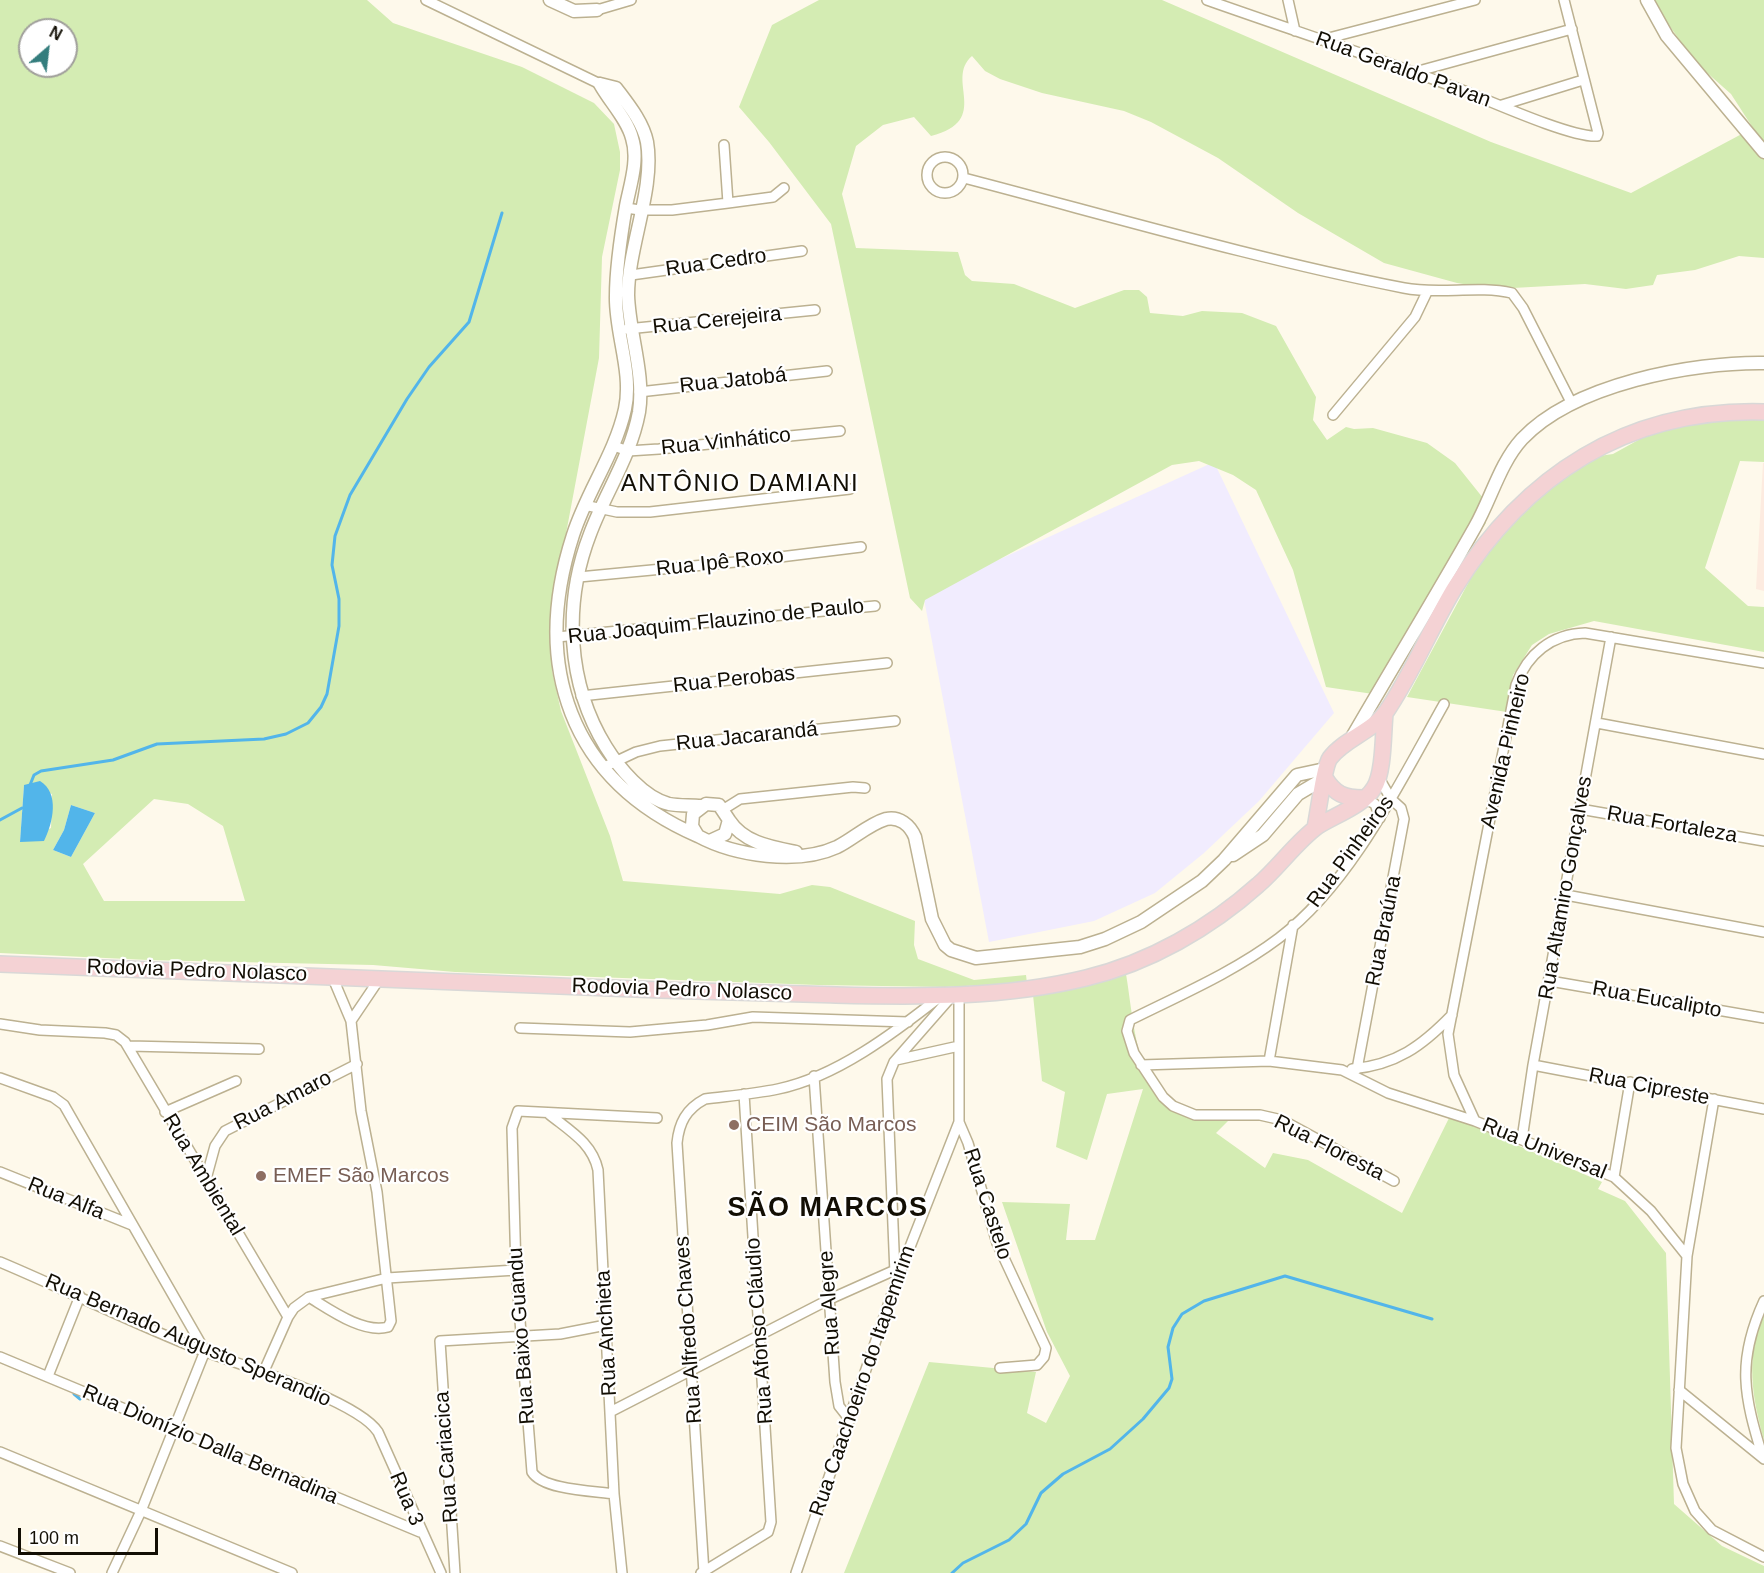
<!DOCTYPE html>
<html>
<head>
<meta charset="utf-8">
<style>
	body { margin:0 }
	#map { position:relative; width:1764px; height:1573px; overflow:hidden; background:#fef9eb; font-family:Helvetica,sans-serif }
	canvas { display:block }
	.north { position:absolute; left:18px; top:18px; width:60px; height:60px; box-sizing:border-box; background:#fff; border:2px solid #a09f9b; border-radius:50%; rotate:28deg; font-size:16px; font-weight:700; line-height:24px; text-align:center; color:#120e04 }
	.north::after { content:''; display:block; margin:auto; width:21px; height:27px; background:#347d7d; clip-path:polygon(50% 0,100% 100%,50% 72%,0 100%) }
	.scale { position:absolute; left:18px; top:1528px; width:140px; height:27px; box-sizing:border-box; border:3px solid #120e04; border-top:0; padding-left:8px; font-size:18px; line-height:21px; white-space:nowrap; color:#120e04; -webkit-text-stroke:4px #fff; paint-order:stroke }
</style>
</head>
<body>
<div id="map">
<canvas width="1764" height="1573"></canvas>
<div class="north">N</div>
<div class="scale">100 m</div>
</div>
<script>
const g = document.querySelector('canvas').getContext('2d');
g.lineJoin = 'round';
function paint(path, color) { g.fillStyle = color; g.fill(path, 'evenodd'); }
function trace(path, color, width, dash) { g.strokeStyle = color; g.lineWidth = width; g.lineCap = dash ? 'butt' : 'round'; g.setLineDash(dash || []); g.stroke(path); }
function write(font, color, halo, rows, align = 'center') {
  g.font = font + ' Helvetica,sans-serif'; g.lineWidth = 4.5; g.setLineDash([]); g.textBaseline = 'middle'; g.strokeStyle = halo; g.fillStyle = color; for (const [text, x, y, turn = 0] of rows) {
    g.save(); g.translate(x, y); g.rotate((+turn || 0) * Math.PI / 180); g.textAlign = isNaN(turn) ? turn : align; if (halo) g.strokeText(text, 0, 0); g.fillText(text, 0, 0); g.restore();
  }
}
const industrial = new Path2D(`
	M1214 462 1334 713 1259 801 1204 853 1155 893 1094 921 989 942 923 594Z`);
const education = new Path2D(`
	M1763 463H1764V591L1756 589Z`);
const green = new Path2D(`
	M0 0H367L393 23 522 67 594 103 614 124 620 152V170L602 257 599 358 555 592 551 632 552 671 561 711 610 836 623 881 780 894 812 885 830 887 915 921 914 945 918 959 974 980 1026 975 1027 983 945 987 818 985 455 972 373 965 148 960 0 953ZM30 30H66V66H30ZM24 785 52 794 51 828 20 842ZM154 799 188 804 223 826 245 901H104L83 864ZM71 805 95 813 71 857 53 850 64 830Z
	M819 0H1162L1491 142 1631 193 1753 128 1731 94 1696 63 1661 14 1654 0H1764V258L1739 256 1695 270 1657 275 1653 285 1626 289 1585 284 1495 289 1457 283 1384 263 1298 213 1218 158 1151 122 1124 111 1042 93 1000 79 985 71 972 56C944 80 993 120 931 136L914 117 883 125 856 146 842 194 856 248 958 252 965 275 972 281 1014 284 1075 308 1124 290H1139L1147 297 1150 313 1183 316 1202 311 1242 313 1276 326 1316 397 1313 420 1327 440 1346 427 1354 429 1373 428 1427 443 1455 463 1487 503 1484 506 1486 523 1373 694 1326 687 1293 570 1256 490 1233 475 1199 461 1172 465 925 600 922 611 910 598 831 224 769 142 739 107 772 25Z
	M1729 418H1764V462L1740 461 1705 568 1748 606 1764 607V652L1594 621 1549 634 1532 645 1513 675 1507 712 1407 697 1473 574 1493 544 1532 496 1599 456 1613 454 1642 438 1687 424Z
	M1126 974C1134 1020 1136 1102 1191 1118 1203 1121 1225 1114 1237 1112L1216 1133 1265 1168 1273 1153 1308 1160 1402 1213 1450 1116 1602 1182 1598 1189 1625 1201 1666 1253 1674 1504 1722 1546 1764 1566V1573H844L929 1362 1036 1372 1027 1413 1046 1423 1070 1376 1047 1332 1002 1202 1070 1204 1066 1240H1095L1143 1089 1107 1094 1087 1160 1056 1147 1065 1092 1042 1081 1033 995Z
	M1764 1315V1440C1752 1397 1745 1357 1764 1315Z`);
const water = new Path2D(`
	M40 781C60 793 53 823 44 841L20 842 24 785Z
	M71 805 95 813 71 857 53 850 64 830Z`);
const stream = new Path2D(`
	M30 785 34 775 41 771 113 760 157 744 264 739 286 734 308 723 321 707 327 694 339 626V599L332 565 335 536 350 495 407 399 429 367 469 322 502 213
	M0 820 22 808
	M74 1394 80 1399
	M952 1573 963 1563 1009 1540 1026 1524 1041 1493 1063 1474 1110 1449 1143 1419 1169 1388 1172 1379 1168 1347 1173 1328 1182 1314 1204 1301 1285 1276 1432 1319`);
const minor = new Path2D(`
	M426 0 600 84
	M1207 0C1292 30 1378 58 1462 90 1490 101 1572 138 1597 136L1598 133 1564 0
	M1288 0 1295 31
	M597 10 631 0
	M1321 40 1475 0
	M1415 72 1572 29
	M1502 105 1583 80
	M724 145 728 203
	M927 175a18 18 0 1 1 36 0a18 18 0 1 1-36 0Z
	M964 178C1110 216 1256 259 1404 288 1439 295 1477 285 1512 293L1523 308 1572 404
	M626 208 640 210H672L728 203 773 197 784 188
	M631 275 802 251
	M627 329 815 310
	M639 392 827 371
	M1333 415 1415 317 1427 292
	M614 446 628 451 659 449 840 431
	M584 505 617 512H650L850 489
	M579 577 756 560 861 547
	M557 637 875 606
	M581 696 887 663
	M1597 723 1764 754
	M602 768 636 752 660 746 895 721
	M1363 798 1375 804 1380 818
	M724 809 740 799 853 787 865 788
	M1580 809 1764 841
	M1566 895 1764 932
	M332 976 351 1021
	M1550 981 1764 1018
	M959 996V1122L968 1143 997 1243 1046 1348 1044 1357 1037 1365 1000 1368
	M0 1024 40 1030 105 1033 116 1035 125 1042 288 1317
	M520 1028 630 1032 707 1025 753 1017 908 1022
	M129 1046 259 1049
	M896 1060 959 1046
	M1269 1061 1293 925
	M1141 1065 1269 1061 1342 1070 1388 1093 1475 1121 1614 1177 1651 1211 1687 1256
	M1533 1065 1764 1109
	M1352 1069C1396 1065 1422 1046 1452 1015
	M1357 1069 1404 819 1401 808 1391 799 1379 778
	M814 1076 835 1382 839 1406 850 1420
	M0 1078 53 1097 64 1105 205 1351 141 1511 112 1573
	M1714 1099 1687 1256 1676 1448 1683 1484 1695 1511 1712 1530 1764 1557
	M165 1112 236 1081
	M549 1114C570 1131 592 1143 598 1170L614 1494 622 1573
	M1475 1121 1454 1075 1448 1034 1516 685C1527 654 1552 634 1585 633L1764 663
	M1522 1139 1533 1065 1611 637
	M0 1172 132 1225
	M1614 1177 1630 1082
	M206 1179 215 1146 225 1131 357 1064
	M1394 1181 1282 1120 1260 1115H1195L1173 1106 1163 1097 1134 1053 1127 1031 1130 1020C1180 995 1234 972 1279 938 1351 884 1400 782 1444 704
	M0 1262C69 1291 136 1325 206 1352 244 1366 358 1401 378 1432L441 1573
	M895 1274 887 1079 894 1062 951 997
	M309 1297C329 1309 363 1334 388 1327L391 1321 377 1192 361 1111 351 1021 380 978
	M0 1357 420 1532
	M264 1371 288 1317 294 1308 309 1297 387 1278 516 1270
	M48 1376 80 1296
	M1679 1390 1764 1459
	M612 1411 830 1299 895 1270
	M0 1452 292 1573
	M1763 1458C1744 1396 1736 1362 1764 1301
	M614 1494C594 1491 543 1490 532 1472L516 1270 512 1128 518 1111 657 1118
	M0 1546 70 1573
	M455 1573 440 1341 560 1334 606 1325
	M701 1573 768 1532 771 1522 744 1094
	M704 1573 677 1143C679 1123 686 1109 705 1099 729 1096 754 1094 778 1089 836 1077 894 1033 941 996
	M796 1573 895 1285 959 1122`);
const tertiary = new Path2D(`
	M550 0 574 11 597 10
	M1647 0 1667 36 1764 152
	M600 84C610 102 627 119 632 138 639 160 630 185 626 206 621 235 616 266 616 296 615 333 633 372 625 409 615 454 587 491 573 535 531 665 569 780 698 836
	M600 84 616 88C628 104 643 122 647 142 655 188 628 247 628 295 629 333 645 374 639 412 631 456 605 493 590 534 563 604 567 684 606 747 619 768 644 798 669 804 679 806 690 805 701 806
	M1351 739C1392 668 1435 598 1475 527 1491 499 1500 463 1522 439 1574 384 1692 362 1764 363
	M729 820C744 843 771 847 796 852
	M712 840 725 834 729 820 719 805 706 804 693 814 692 826 698 836C735 856 798 865 837 847 853 839 869 824 886 819 899 816 910 825 915 837L932 919 945 945 951 950 976 958 1080 947 1105 939 1141 922 1202 881 1224 860 1297 775 1325 769
	M1233 855 1263 835 1298 794 1325 778`);
const trunk = new Path2D(`
	M1325 778C1335 794 1344 798 1363 798
	M1315 828C1318 814 1324 766 1330 758 1344 739 1372 732 1386 712 1412 674 1430 629 1454 589 1524 475 1628 408 1764 412
	M0 964C221 972 441 982 661 990 720 992 778 993 836 995 920 997 1004 998 1086 978 1149 963 1210 928 1258 885 1278 868 1297 841 1318 826 1335 815 1363 806 1374 788 1384 773 1383 733 1385 714`);
const markers = [
	[734,1125,6,"#8d6e63"],
	[261,1176,6,"#8d6e63"]
];
const streetNames = [
	["Rua Geraldo Pavan",1403,70,20],
	["Rua Cedro",716,263,-8],
	["Rua Cerejeira",717,321,-6],
	["Rua Jatobá",733,381,-6],
	["Rua Vinhático",726,442,-6],
	["Rua Ipê Roxo",720,563,-6],
	["Rua Joaquim Flauzino de Paulo",716,622,-6],
	["Rua Perobas",734,680,-6],
	["Rua Jacarandá",747,737,-6],
	["Avenida Pinheiro",1506,751,-77],
	["Rua Fortaleza",1672,825,10],
	["Rua Pinheiros",1351,852,-54],
	["Rua Altamiro Gonçalves",1566,888,-80],
	["Rua Braúna",1384,931,-79],
	["Rodovia Pedro Nolasco",197,971,2],
	["Rodovia Pedro Nolasco",682,990,2],
	["Rua Eucalipto",1657,1000,10],
	["Rua Cipreste",1649,1087,11],
	["Rua Amaro",283,1101,-27],
	["Rua Floresta",1329,1148,27],
	["Rua Universal",1544,1149,22],
	["Rua Ambiental",203,1175,59],
	["Rua Alfa",66,1199,22],
	["Rua Castelo",987,1204,72],
	["Rua Alegre",830,1303,-94],
	["Rua Alfredo Chaves",689,1330,-94],
	["Rua Afonso Cláudio",760,1331,-94],
	["Rua Anchieta",607,1333,-93],
	["Rua Baixo Guandu",522,1336,-94],
	["Rua Bernado Augusto Sperandio",188,1341,23],
	["Rua Caachoeiro do Itapemirim",863,1381,-71],
	["Rua Dionízio Dalla Bernadina",210,1445,23],
	["Rua Cariacica",447,1457,-94],
	["Rua 3",406,1499,67]
];
const educationNames = [
	["CEIM São Marcos",746,1125],
	["EMEF São Marcos",273,1176]
];
const quarterNames = [
	["ANTÔNIO DAMIANI",740,484]
];
const districtNames = [
	["SÃO MARCOS",828,1209]
];
paint(industrial, '#f1ecfe');
paint(education, '#fdebe0');
paint(green, '#d4ecb3');
paint(water, '#52b5ea');
trace(stream, '#52b5ea', 3);
trace(minor, '#bcb191', 12);
trace(tertiary, '#bcb191', 15);
trace(trunk, '#d9d8d7', 18);
trace(minor, '#fff', 9);
trace(tertiary, '#fff', 12);
trace(trunk, '#f4d2d4', 15);
for (const [x, y, r, color] of markers) { const dot = new Path2D(); dot.arc(x, y, r, 0, 2 * Math.PI); g.fillStyle = color; g.fill(dot); trace(dot, '#fff', 2); }
write('21px', '#120e04', '#fff', streetNames);
write('21px', '#785e54', '#fff', educationNames, 'left');
g.letterSpacing = '1.5px';
write('24px', '#120e04', '#fff', quarterNames);
g.letterSpacing = '0px';
g.letterSpacing = '1.5px';
write('bold 27px', '#120e04', '#fff', districtNames);
g.letterSpacing = '0px';
</script>
</body>
</html>
